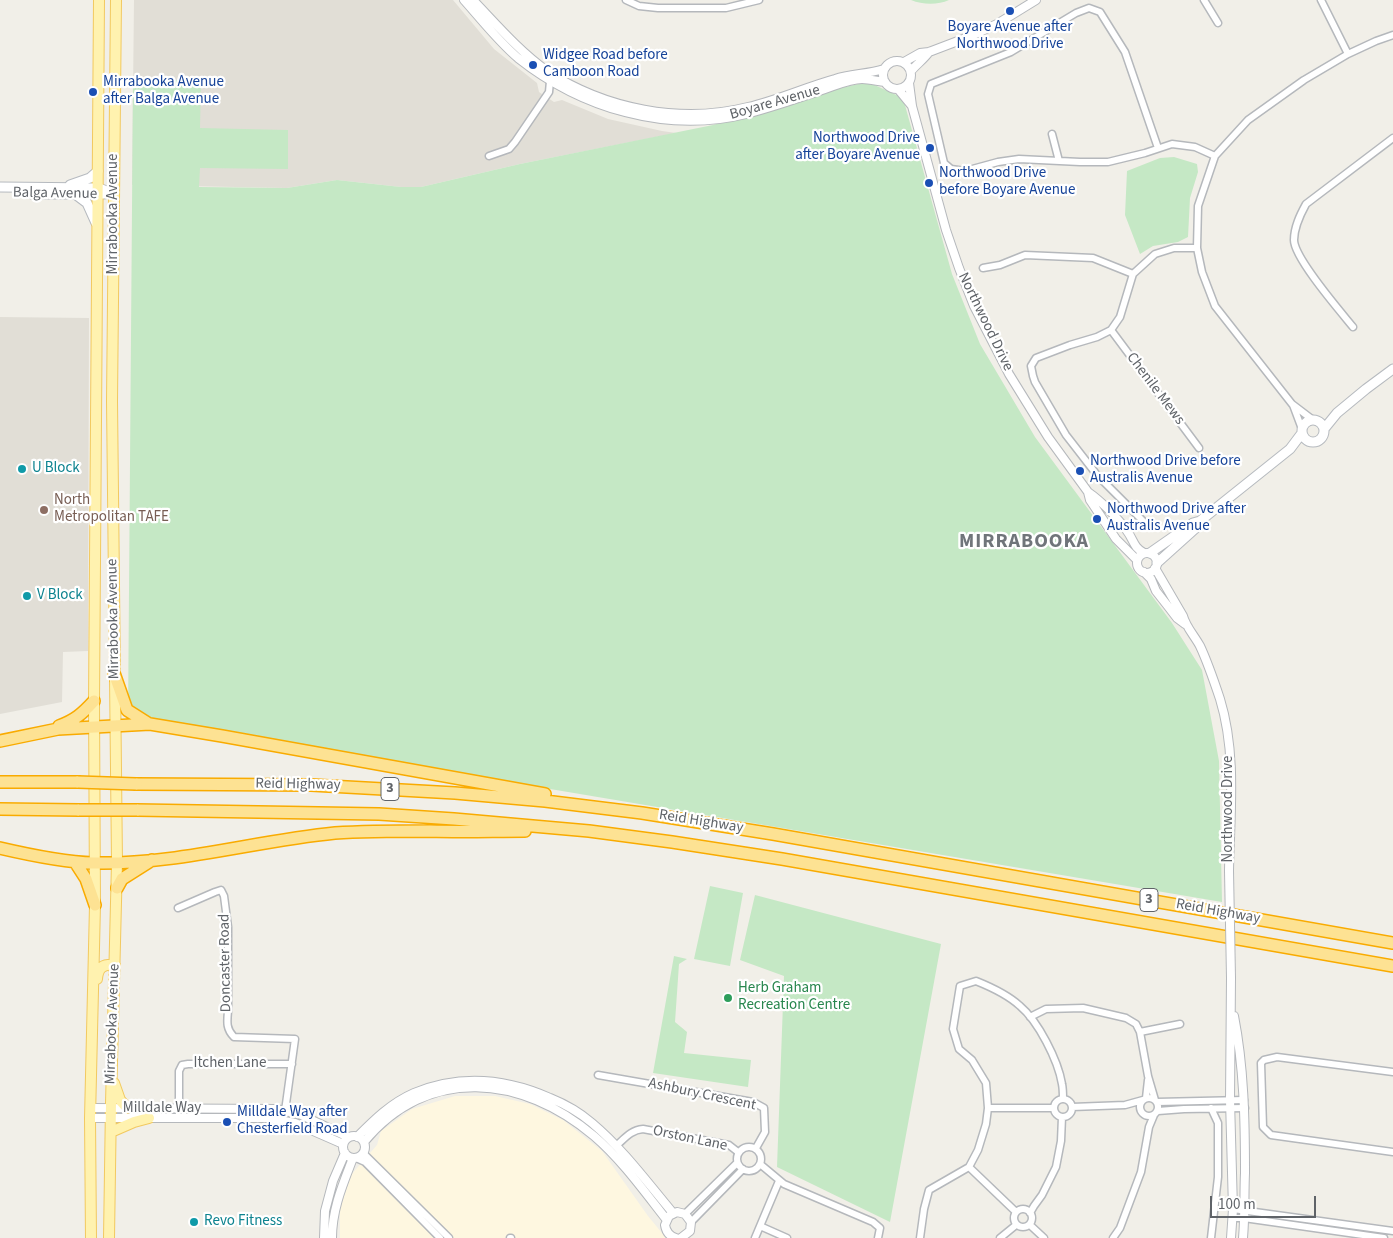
<!DOCTYPE html>
<html>
<head>
<meta charset="utf-8">
<style>
	body { margin:0 }
	#map { position:relative; width:1393px; height:1238px; overflow:hidden; background:#f1efe8; font-family:"Source Sans 3",sans-serif }
	canvas { display:block }
	.scale { position:absolute; left:1210px; top:1196px; width:106px; height:22px; box-sizing:border-box; border:2px solid #5f6368; border-top:0; padding-left:6px; font-size:15px; line-height:18px; white-space:nowrap; color:#5f6368; -webkit-text-stroke:4px #fff; paint-order:stroke }
</style>
</head>
<body>
<div id="map">
<canvas width="1393" height="1238"></canvas>
<div class="scale">100 m</div>
</div>
<script>
const g = document.querySelector('canvas').getContext('2d');
g.lineJoin = 'round';
function paint(path, color) { g.fillStyle = color; g.fill(path, 'evenodd'); }
function trace(path, color, width, dash) { g.strokeStyle = color; g.lineWidth = width; g.lineCap = dash ? 'butt' : 'round'; g.setLineDash(dash || []); g.stroke(path); }
function write(font, color, halo, rows, align = 'center') {
  g.font = font + ' "Source Sans 3",sans-serif'; g.lineWidth = 4.5; g.setLineDash([]); g.textBaseline = 'middle'; g.strokeStyle = halo; g.fillStyle = color; for (const [text, x, y, turn = 0] of rows) {
    g.save(); g.translate(x, y); g.rotate((+turn || 0) * Math.PI / 180); g.textAlign = isNaN(turn) ? turn : align; if (halo) g.strokeText(text, 0, 0); g.fillText(text, 0, 0); g.restore();
  }
}
const commercial = new Path2D(`
	M455 1096H495L530 1104 563 1120 602 1151 648 1216 666 1238H340V1209L351 1175 377 1145 381 1131 412 1109Z`);
const education = new Path2D(`
	M134 0H453L494 49 537 83 539 92 554 102 562 100 608 119 662 131 676 133 520 164 421 187H401L337 180 287 188 132 185Z
	M0 317 89 318 88 651 63 652 62 702 0 714Z`);
const green = new Path2D(`
	M911 0H949C938 5 923 5 911 0Z
	M133 80H201L200 128 288 130V169L200 168 199 187 287 188 337 180 401 187H421L520 164 713 125 840 88 868 82 903 98 952 274 980 344 1035 437 1172 623 1202 670 1219 761 1222 902 128 718Z
	M1174 157 1197 164 1198 172 1190 198 1188 237 1178 242 1153 246 1140 254 1125 215 1127 171 1160 158Z
	M710 886 743 893 730 966 694 959Z
	M755 895 941 944 890 1222 777 1167 784 976 740 960Z
	M674 956 687 959 679 964 675 1022 687 1032 684 1053 751 1060 748 1087 653 1073Z`);
const minor = new Path2D(`
	M626 0 639 6 658 8H726L759 0
	M1204 0 1218 23
	M1321 0 1348 54
	M1052 134 1059 161
	M1158 148 1125 52 1100 12 1089 8 1076 13 1011 52 931 84 928 94 944 163 951 169 965 171 998 162 1019 159 1080 162H1108L1145 153 1172 144 1195 147 1215 156
	M489 156 509 149 515 142 549 92 550 81
	M983 268 1000 265 1025 255 1093 258 1133 274
	M1353 327C1340 311 1294 258 1294 240 1294 227 1300 215 1306 204L1393 138
	M1111 330 1199 448
	M1293 405 1302 429
	M1313 420 1292 404 1215 306 1202 272 1197 248 1198 206 1215 156 1248 120 1304 80 1348 54 1376 41 1393 35
	M1147 525 1097 475 1066 435 1035 382 1033 376 1031 366 1036 358 1070 345 1097 337 1111 330 1120 317 1133 274 1155 254 1174 248H1197
	M178 908 215 892 221 890 224 896 228 927V1011C227 1022 226 1029 234 1037L295 1039 285 1111
	M1030 1017 1046 1009 1083 1008 1126 1018 1136 1024 1140 1032 1148 1076 1155 1100
	M1140 1032 1180 1024
	M1393 1072 1277 1057 1264 1060 1261 1063 1263 1127 1271 1135 1393 1152
	M598 1075 753 1102 764 1108 765 1132 756 1148
	M1140 1107a9 9 0 1 1 18 0a9 9 0 1 1-18 0Z
	M1146 1098 1148 1080
	M1054 1108a9 9 0 1 1 18 0a9 9 0 1 1-18 0Z
	M1157 1102 1244 1100
	M1072 1107 1125 1105 1143 1100
	M988 1108H1054
	M179 1109V1071L182 1065 188 1064H292
	M1158 1111 1184 1109 1245 1108
	M616 1146C625 1138 631 1130 643 1129L729 1145 738 1152
	M737 1159a12 12 0 1 1 24 0a12 12 0 1 1-24 0Z
	M363 1153 449 1238
	M356 1158 365 1162 440 1238
	M760 1164 784 1184 873 1222 880 1228 878 1238
	M969 1167 1016 1212
	M1014 1218a9 9 0 1 1 18 0a9 9 0 1 1-18 0Z
	M1233 1209 1393 1231
	M1030 1213 1034 1206 1042 1195 1056 1167 1061 1141 1062 1117
	M685 1214 737 1163
	M1233 1218H1244L1384 1238
	M691 1222 743 1169
	M1030 1225 1044 1238
	M760 1226 787 1238
	M510 1238H511
	M755 1238 779 1181
	M920 1238 924 1209 929 1190 969 1167 978 1150 986 1124 988 1108 986 1083 972 1060 959 1049 953 1029 960 986 976 981C991 987 1007 994 1020 1006 1038 1021 1058 1060 1062 1084 1063 1089 1063 1094 1063 1099
	M1000 1238 1016 1225
	M1113 1238 1120 1228 1141 1172 1149 1127 1154 1115
	M1211 1238 1218 1177V1123L1211 1108`);
const tertiary = new Path2D(`
	M464 0C481 19 498 41 518 58 581 108 666 134 746 114 773 107 799 98 825 89 837 85 850 79 862 79 869 79 877 81 885 82
	M473 0C497 25 519 51 547 71 605 109 681 124 748 107 778 100 806 87 835 79 851 74 868 74 884 69
	M883 75a14 14 0 1 1 28 0a14 14 0 1 1-28 0Z
	M904 62 920 53 929 52 971 36 997 24 1036 0
	M911 71C917 64 924 59 929 52
	M909 83 912 106 946 230 959 268 974 306 1009 374 1048 437 1088 492 1090 500 1116 539 1137 560
	M898 89 912 106
	M1088 492C1101 501 1118 518 1127 531 1134 540 1133 547 1144 553
	M1137 563a10 10 0 1 1 20 0a10 10 0 1 1-20 0Z
	M1155 568 1183 616C1186 627 1194 635 1200 646 1208 663 1214 681 1220 699 1237 754 1230 814 1229 871
	M1144 572 1151 579 1156 591 1167 605 1177 618 1185 624
	M1231 978 1230 1100 1233 1209 1231 1238
	M1234 1016C1244 1067 1245 1120 1245 1173 1244 1195 1245 1216 1243 1238
	M91 1108 276 1109 299 1114 348 1137
	M90 1118H268L295 1123 343 1144
	M343 1147a11 11 0 1 1 22 0a11 11 0 1 1-22 0Z
	M357 1137C374 1120 391 1103 414 1093 460 1074 505 1078 550 1098 565 1104 579 1112 592 1123 623 1149 647 1182 673 1213
	M364 1142C428 1065 522 1075 594 1136 621 1159 644 1191 666 1219
	M324 1238 325 1211 333 1181 345 1153
	M332 1238C332 1209 343 1184 353 1158
	M676 1238C669 1236 666 1232 665 1225L669 1216 677 1212 685 1214 691 1222 690 1231 681 1238`);
const secondary = new Path2D(`
	M70 185 90 178 98 171
	M0 187 99 188 114 194
	M32 194H104
	M75 194 87 203 96 223
	M1302 431a11 11 0 1 1 22 0a11 11 0 1 1-22 0Z
	M1324 429 1337 413 1366 389 1393 369
	M1150 553 1193 523 1200 521
	M1157 563 1197 527 1200 521 1290 449 1302 433`);
const primary = new Path2D(`
	M97 979C98 967 103 964 115 965
	M114 1083 120 1100 127 1108
	M111 1132 134 1122 149 1118
	M91 1238 90 1118 95 905 94 701 99 0
	M109 1238 111 1103 117 862 112 401 116 0`);
const motorway = new Path2D(`
	M114 673 127 710 149 724
	M59 726C75 720 82 714 94 701
	M0 741 58 729 150 724 222 736 545 794
	M0 782H78
	M136 784 311 785 455 793 545 801 642 813 773 834 1393 943
	M0 809 79 810
	M137 810 379 814 454 819 589 831 672 842 782 859 1393 966
	M0 848C30 855 63 862 94 863 175 865 254 841 335 833 366 831 398 831 430 831 461 832 493 831 525 831
	M75 862 86 879 95 905
	M117 888 122 879 152 860`);
const tertiaryBridge = new Path2D(`
	M1229 871 1231 978`);
const motorwayBridge = new Path2D(`
	M78 782 136 784
	M79 810H137`);
const markers = [
	[1010,11,5,"#1a4fb4"],
	[533,65,5,"#1a4fb4"],
	[93,92,5,"#1a4fb4"],
	[930,148,5,"#1a4fb4"],
	[929,183,5,"#1a4fb4"],
	[22,469,5,"#0f9aa8"],
	[1080,471,5,"#1a4fb4"],
	[44,510,5,"#8d6e63"],
	[1097,519,5,"#1a4fb4"],
	[27,596,5,"#0f9aa8"],
	[728,998,5,"#2e9e5b"],
	[227,1122,5,"#1a4fb4"],
	[194,1222,5,"#0f9aa8"]
];
const shields = [
	[390,789,18],
	[1149,900,18]
];
const shieldNames = [
	["3",390,789],
	["3",1149,900]
];
const transitNames = [
	["Boyare Avenue after",1010,28,"center"],
	["Northwood Drive",1010,45,"center"],
	["Widgee Road before",543,56],
	["Camboon Road",543,73],
	["Mirrabooka Avenue",103,83],
	["after Balga Avenue",103,100],
	["Northwood Drive",920,139,"right"],
	["after Boyare Avenue",920,156,"right"],
	["Northwood Drive",939,174],
	["before Boyare Avenue",939,191],
	["Northwood Drive before",1090,462],
	["Australis Avenue",1090,479],
	["Northwood Drive after",1107,510],
	["Australis Avenue",1107,527],
	["Milldale Way after",237,1113],
	["Chesterfield Road",237,1130]
];
const streetNames = [
	["Boyare Avenue",775,103,-16],
	["Balga Avenue",55,194,1],
	["Mirrabooka Avenue",114,214,-90],
	["Northwood Drive",985,322,64],
	["Chenile Mews",1155,389,53],
	["Mirrabooka Avenue",114,619,-91],
	["Reid Highway",298,785,1],
	["Northwood Drive",1229,809,-90],
	["Reid Highway",701,822,9],
	["Reid Highway",1218,912,10],
	["Doncaster Road",226,963,-91],
	["Mirrabooka Avenue",113,1024,-88],
	["Itchen Lane",230,1064],
	["Ashbury Crescent",702,1095,12],
	["Milldale Way",162,1109],
	["Orston Lane",690,1139,12]
];
const cultureNames = [
	["U Block",32,469],
	["V Block",37,596],
	["Revo Fitness",204,1222]
];
const educationNames = [
	["North",54,501],
	["Metropolitan TAFE",54,518]
];
const leisureNames = [
	["Herb Graham",738,989],
	["Recreation Centre",738,1006]
];
const districtNames = [
	["MIRRABOOKA",1024,543]
];
paint(commercial, '#fef7e0');
paint(education, '#e1ded6');
paint(green, '#c5e8c5');
trace(minor, '#b5b8bc', 9);
trace(tertiary, '#b5b8bc', 10);
trace(secondary, '#b6babf', 11);
trace(primary, '#f2c960', 12);
trace(motorway, '#f9ab00', 14);
trace(minor, '#fff', 6);
trace(tertiary, '#fff', 8);
trace(secondary, '#fff', 9);
trace(primary, '#fff2af', 10);
trace(motorway, '#fde293', 11);
trace(tertiaryBridge, '#b5b8bc', 10, []);
trace(motorwayBridge, '#f9ab00', 14, []);
trace(tertiaryBridge, '#fff', 8);
trace(motorwayBridge, '#fde293', 11);
for (const [x, y, r, color] of markers) { const dot = new Path2D(); dot.arc(x, y, r, 0, 2 * Math.PI); g.fillStyle = color; g.fill(dot); trace(dot, '#fff', 2); }
for (const [x, y, w] of shields) { const box = new Path2D(); box.roundRect(x - w / 2, y - 11.5, w, 23, 4); g.fillStyle = '#fff'; g.fill(box); trace(box, '#5f6368', 1); }
write('bold 14px', '#5f6368', null, shieldNames);
write('15px', '#164399', '#fff', transitNames, 'left');
write('15px', '#5f6368', '#fff', streetNames);
write('15px', '#0d838f', '#fff', cultureNames, 'left');
write('15px', '#785e54', '#fff', educationNames, 'left');
write('15px', '#27864d', '#fff', leisureNames, 'left');
g.letterSpacing = '1px';
write('bold 20px', '#70757a', '#fff', districtNames);
g.letterSpacing = '0px';
</script>
</body>
</html>
